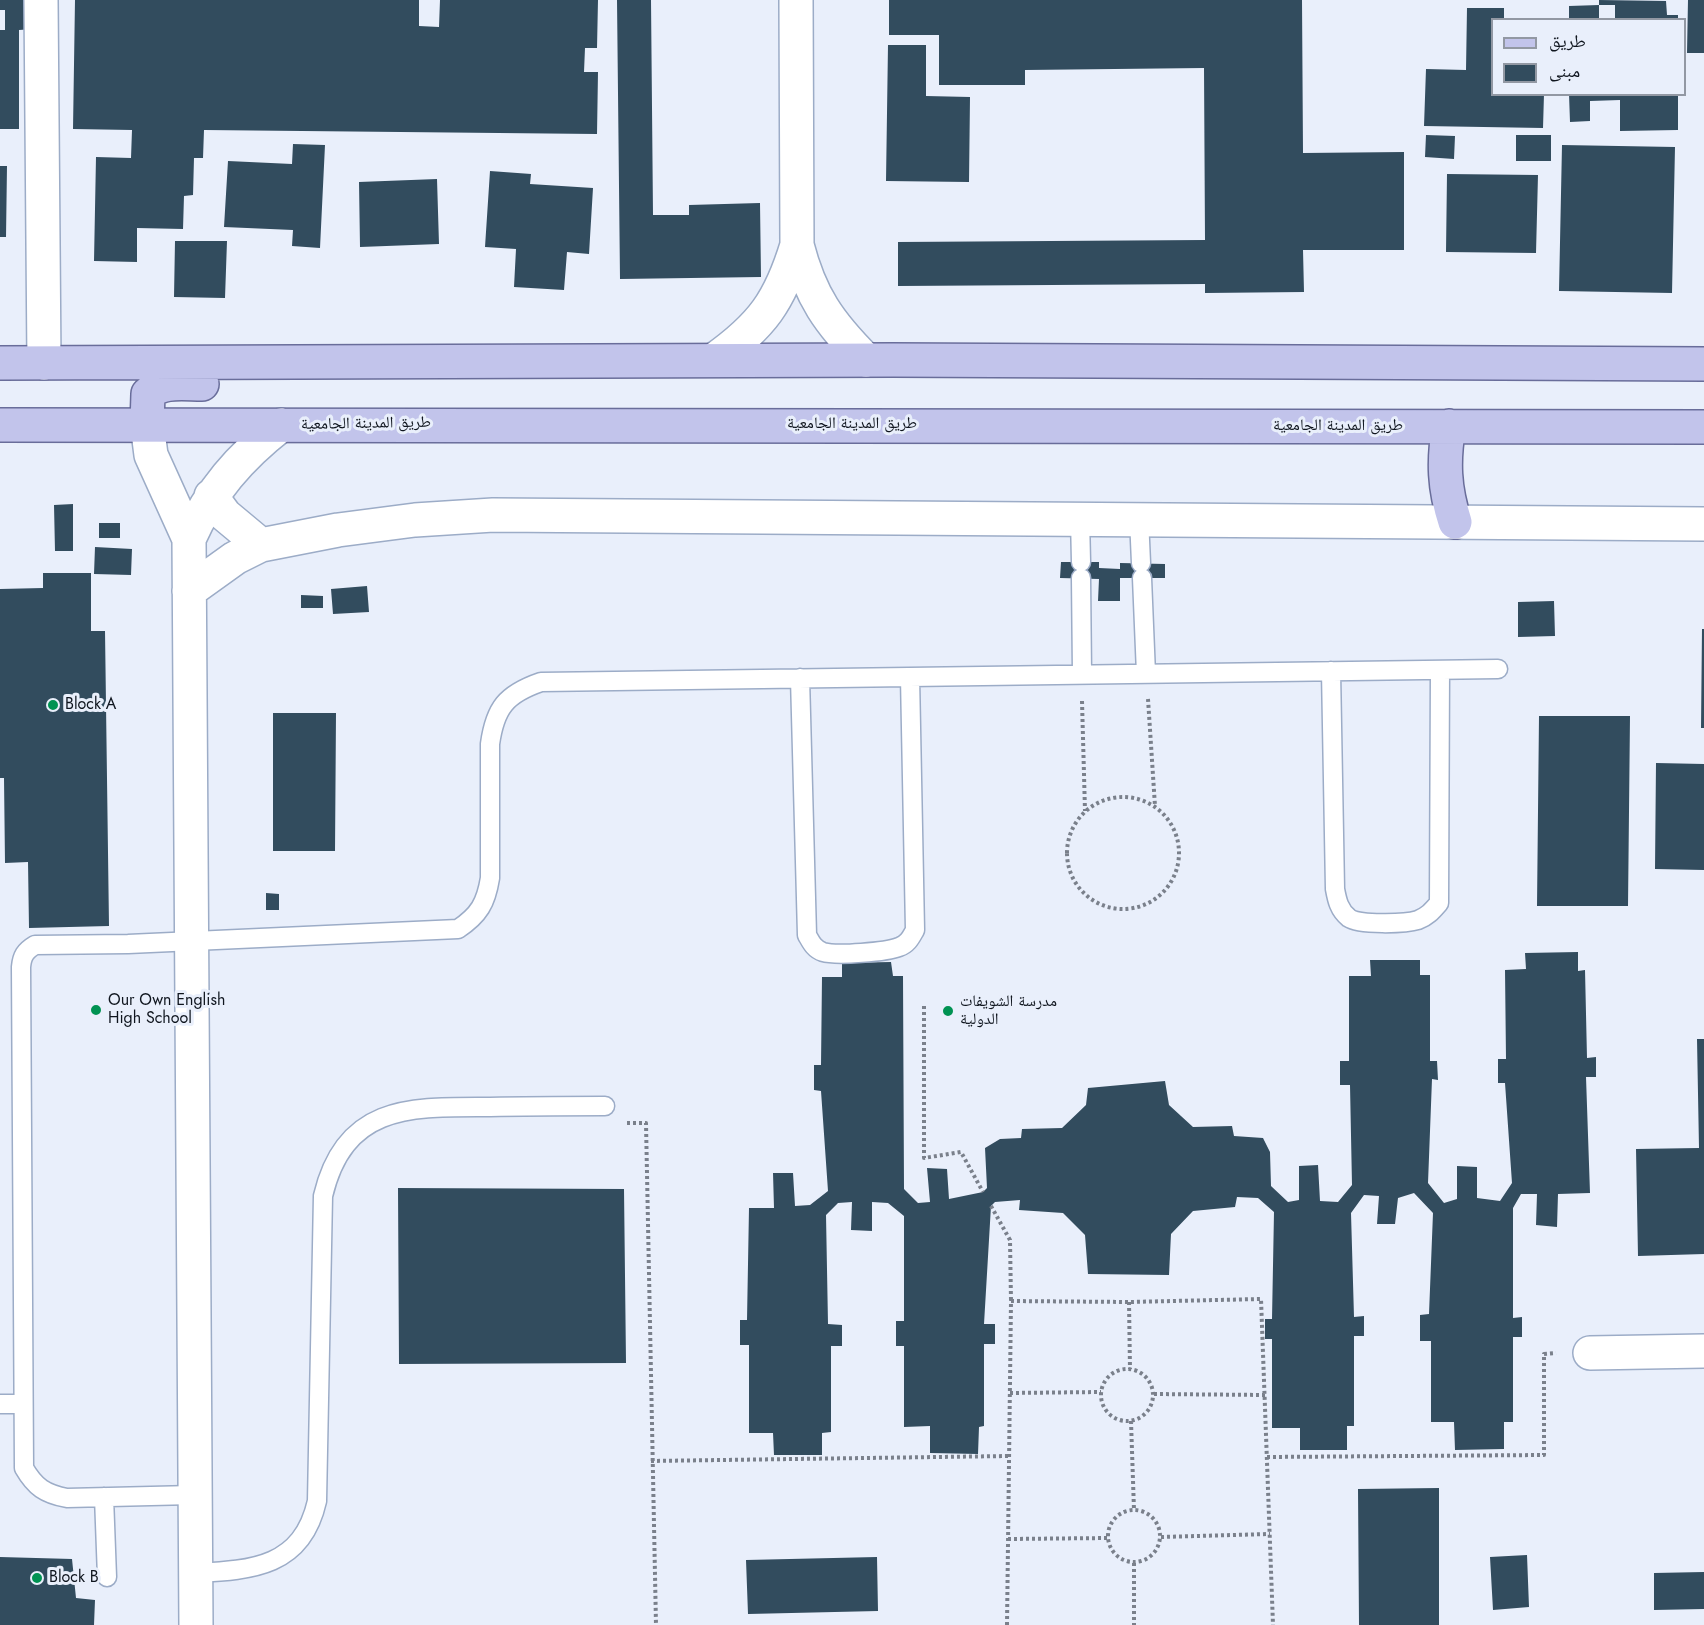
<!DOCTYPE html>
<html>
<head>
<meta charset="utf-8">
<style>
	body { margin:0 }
	#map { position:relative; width:1704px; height:1625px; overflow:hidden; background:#e9effb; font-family:Jost,"Noto Naskh Arabic",sans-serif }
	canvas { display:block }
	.legend { position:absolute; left:1491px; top:18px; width:195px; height:78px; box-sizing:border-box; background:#e9effb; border:2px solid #9298a3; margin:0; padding:8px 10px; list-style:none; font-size:18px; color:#0f151e }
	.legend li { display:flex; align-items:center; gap:12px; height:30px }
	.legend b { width:30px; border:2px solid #9298a3 }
</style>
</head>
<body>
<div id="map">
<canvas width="1704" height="1625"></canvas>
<ul class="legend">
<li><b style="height:8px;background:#c2c4eb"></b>طريق</li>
<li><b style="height:16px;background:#324c5e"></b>مبنى</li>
</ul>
</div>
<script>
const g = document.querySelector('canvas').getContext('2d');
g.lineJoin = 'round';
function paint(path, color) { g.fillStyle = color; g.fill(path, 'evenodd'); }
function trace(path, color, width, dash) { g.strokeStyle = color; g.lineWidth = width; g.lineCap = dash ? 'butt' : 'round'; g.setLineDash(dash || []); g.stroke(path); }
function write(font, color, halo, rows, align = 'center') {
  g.font = font + ' Jost,"Noto Naskh Arabic",sans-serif'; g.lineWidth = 6; g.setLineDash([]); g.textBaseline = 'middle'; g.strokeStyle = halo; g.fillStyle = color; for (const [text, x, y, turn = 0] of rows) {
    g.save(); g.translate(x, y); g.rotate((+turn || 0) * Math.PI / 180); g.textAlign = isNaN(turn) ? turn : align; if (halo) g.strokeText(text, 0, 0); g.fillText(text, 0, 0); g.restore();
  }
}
const building = new Path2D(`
	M0 0H32L34 29 19 30V129H0V30H5V10H0Z
	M75 0H419V26L439 27 440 0H598L597 48H585L584 72H598L597 134 204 130 203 158H194L193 195 184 196 183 229 137 228V262L94 261 96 157 131 158 132 130 73 129Z
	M617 0H651L653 215H689V205L760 203 761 277 620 279Z
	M889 0H1302L1303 153 1404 152V250H1303L1304 292 1205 293V284L898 286V242L1205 240 1204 68 1025 70V85H939V35H889Z
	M1599 0 1666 1 1667 15H1678V20H1615V5H1599Z
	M1688 0H1704V53H1687Z
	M1599 5V20H1569V6Z
	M1467 8H1504V20H1492V94H1544L1543 128 1424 126 1426 69 1466 70Z
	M888 45H926V96L970 97 969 182 886 181Z
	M1569 94H1678V130L1620 131V100L1590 101V121L1570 122Z
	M1426 135 1455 136 1454 159 1425 157Z
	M1516 135H1551V161H1516Z
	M293 144 325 145 320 248 292 246 293 230 224 227 228 161 292 164Z
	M1562 145 1675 147 1672 293 1559 291Z
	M0 166H7L6 237H0Z
	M490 171 531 174 530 184 593 188 589 254 567 252 564 290 514 287 516 249 485 247Z
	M1447 174 1538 175 1536 253 1446 252Z
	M437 179 439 244 360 247 359 182Z
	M175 241H227L225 298 174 297Z
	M73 504V551H55L54 505Z
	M99 523H120V538H99Z
	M95 547 132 549 131 575 94 574Z
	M1061 562H1099V568L1120 569V563L1165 564V578H1120V601H1098L1099 579 1060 578Z
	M43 573H91V631H105L109 926 29 928 28 862 5 863 4 778H0V589L43 588Z
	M367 586 369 612 333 614 331 589Z
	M301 595 323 596V608H301Z
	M1554 601 1555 636 1518 637V602Z
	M1702 629H1704V728H1701Z
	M273 713H336L335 851H273Z
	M1539 716H1630L1628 906H1537Z
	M1656 763 1704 764V870L1655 869Z
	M266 893 279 894V910H266Z
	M1578 952V971L1585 970 1587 1058 1596 1057V1077H1586L1590 1193 1558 1194 1557 1227 1536 1225 1537 1194H1521L1513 1208V1318L1522 1317V1337H1513V1422H1504V1449L1455 1450 1454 1422H1431V1341H1420V1315L1429 1314 1433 1213 1414 1193 1398 1198 1395 1224H1377L1379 1196 1364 1195 1351 1213 1354 1317 1364 1316V1336H1354V1426H1347V1450H1300V1428H1272V1339H1265V1319H1272L1274 1212 1258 1198 1237 1197 1235 1207 1193 1211 1171 1234 1169 1275 1088 1274 1085 1235 1063 1213 1019 1210 1020 1200 995 1202 991 1206 984 1324H995V1344H984V1426L979 1427 978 1454 930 1453V1426L904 1427V1346H896V1321H904V1216L888 1203 872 1202V1231L851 1230 852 1202 838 1203 826 1215 828 1324 842 1325V1346H831V1432L822 1433V1455H774L773 1433H749V1345H740V1320H747L749 1208H774L773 1173H793L795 1206 810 1205 828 1191 821 1091 814 1090V1065H821L822 977H842V963L891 962 893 976H903L904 1189 918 1203 930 1202 927 1168 947 1169 949 1199 983 1192 987 1188 985 1148 1000 1139 1021 1138 1022 1129 1062 1128 1086 1105 1088 1088 1165 1081 1169 1105 1193 1127 1232 1126 1234 1136 1263 1138 1270 1152 1271 1186 1288 1202 1299 1200V1166L1318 1165 1320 1201 1338 1202 1352 1185 1350 1085H1340V1061H1349V976H1371L1370 960H1420V975H1430V1061H1437L1438 1080 1432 1079 1428 1183 1444 1203 1457 1199V1166L1477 1167V1198L1500 1201 1512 1183 1505 1083H1498V1059H1506L1505 970 1526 969 1525 953Z
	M1697 1039H1704V1254L1638 1256 1636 1149 1699 1148Z
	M398 1188 624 1189 626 1363 399 1364Z
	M1439 1488V1625H1359L1358 1489Z
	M1527 1555 1529 1607 1493 1610 1490 1557Z
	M0 1557 72 1559 76 1598 95 1600 94 1625H0Z
	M877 1557 878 1611 748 1614 746 1560Z
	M1704 1572V1609L1654 1610V1573Z`);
const path = new Path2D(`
	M1148 699 1155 806
	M1082 701 1085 811
	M1067 853a56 56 0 1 1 112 0a56 56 0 1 1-112 0Z
	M924 1006V1158L961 1152 983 1192
	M627 1123H646L656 1625
	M991 1206 1010 1240 1011 1301
	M1129 1302 1130 1369
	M1101 1395a26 26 0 1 1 52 0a26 26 0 1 1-52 0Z
	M1010 1393 1101 1392
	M1154 1394 1265 1395
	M1131 1421 1134 1510
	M1267 1457 1544 1455V1354L1556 1353
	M651 1461 1009 1456
	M1108 1536a26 26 0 1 1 52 0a26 26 0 1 1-52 0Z
	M1161 1537 1270 1534
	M1008 1539 1108 1538
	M1134 1563V1625
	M1007 1625 1011 1301 1129 1302 1261 1299 1273 1625`);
const lane = new Path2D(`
	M1080 518 1081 562
	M1139 518 1141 563
	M1081 578 1082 674
	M1142 578 1146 674
	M1331 671 1335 889C1337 900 1339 910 1349 918 1359 925 1405 924 1418 920 1428 916 1432 911 1439 903L1440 670
	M800 678 807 935C811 942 814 949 823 952 836 956 887 952 899 947 908 944 911 937 915 930L910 677
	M0 1404H22
	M193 1495 67 1498C45 1494 35 1487 24 1468L21 967C22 956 25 951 35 945L128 944 458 929C479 915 486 903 490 878V744C495 708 506 694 541 682L1498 669
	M104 1497 107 1577
	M196 1573C253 1570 302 1567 317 1501L323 1196C345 1103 412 1107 490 1107 528 1106 567 1106 605 1106`);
const street = new Path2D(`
	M41 0 44 363
	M796 0 797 245C810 296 829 323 866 360
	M714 360C762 326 780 301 797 245
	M147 424 151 455 189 539
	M211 496 225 515 261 545
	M189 591 235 558 261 545 338 530 415 520 493 515 1704 524
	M1590 1353 1704 1351
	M196 1625 189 539C210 491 240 457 281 425`);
const primary = new Path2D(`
	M0 363 893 360 1704 364
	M147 424 148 394C162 380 183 384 202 384
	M0 425 1704 427
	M1449 426C1443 461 1444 488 1455 522`);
const markers = [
	[53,705,6,"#009252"],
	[96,1010,6,"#009252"],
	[948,1011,6,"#009252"],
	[37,1578,6,"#009252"]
];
const streetNames = [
	["طريق المدينة الجامعية",366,424,-1],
	["طريق المدينة الجامعية",852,424],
	["طريق المدينة الجامعية",1338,426]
];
const poiNames = [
	["Block A",65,705],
	["Our Own English",108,1001],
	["High School",108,1019],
	["مدرسة الشويفات",960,1002],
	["الدولية",960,1020],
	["Block B",49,1578]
];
paint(building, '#324c5e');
trace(lane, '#9cacc7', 21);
trace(street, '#9cacc7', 36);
trace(primary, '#696d9a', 36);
trace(path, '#7a808b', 4, [3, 3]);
trace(lane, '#fff', 18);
trace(street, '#fff', 33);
trace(primary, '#c2c4eb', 33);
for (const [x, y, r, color] of markers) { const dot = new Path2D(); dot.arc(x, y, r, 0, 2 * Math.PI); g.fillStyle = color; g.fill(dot); trace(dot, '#e9effb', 2); }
write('16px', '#0f151e', '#e9effb', streetNames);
write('16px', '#0f151e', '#e9effb', poiNames, 'left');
</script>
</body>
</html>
